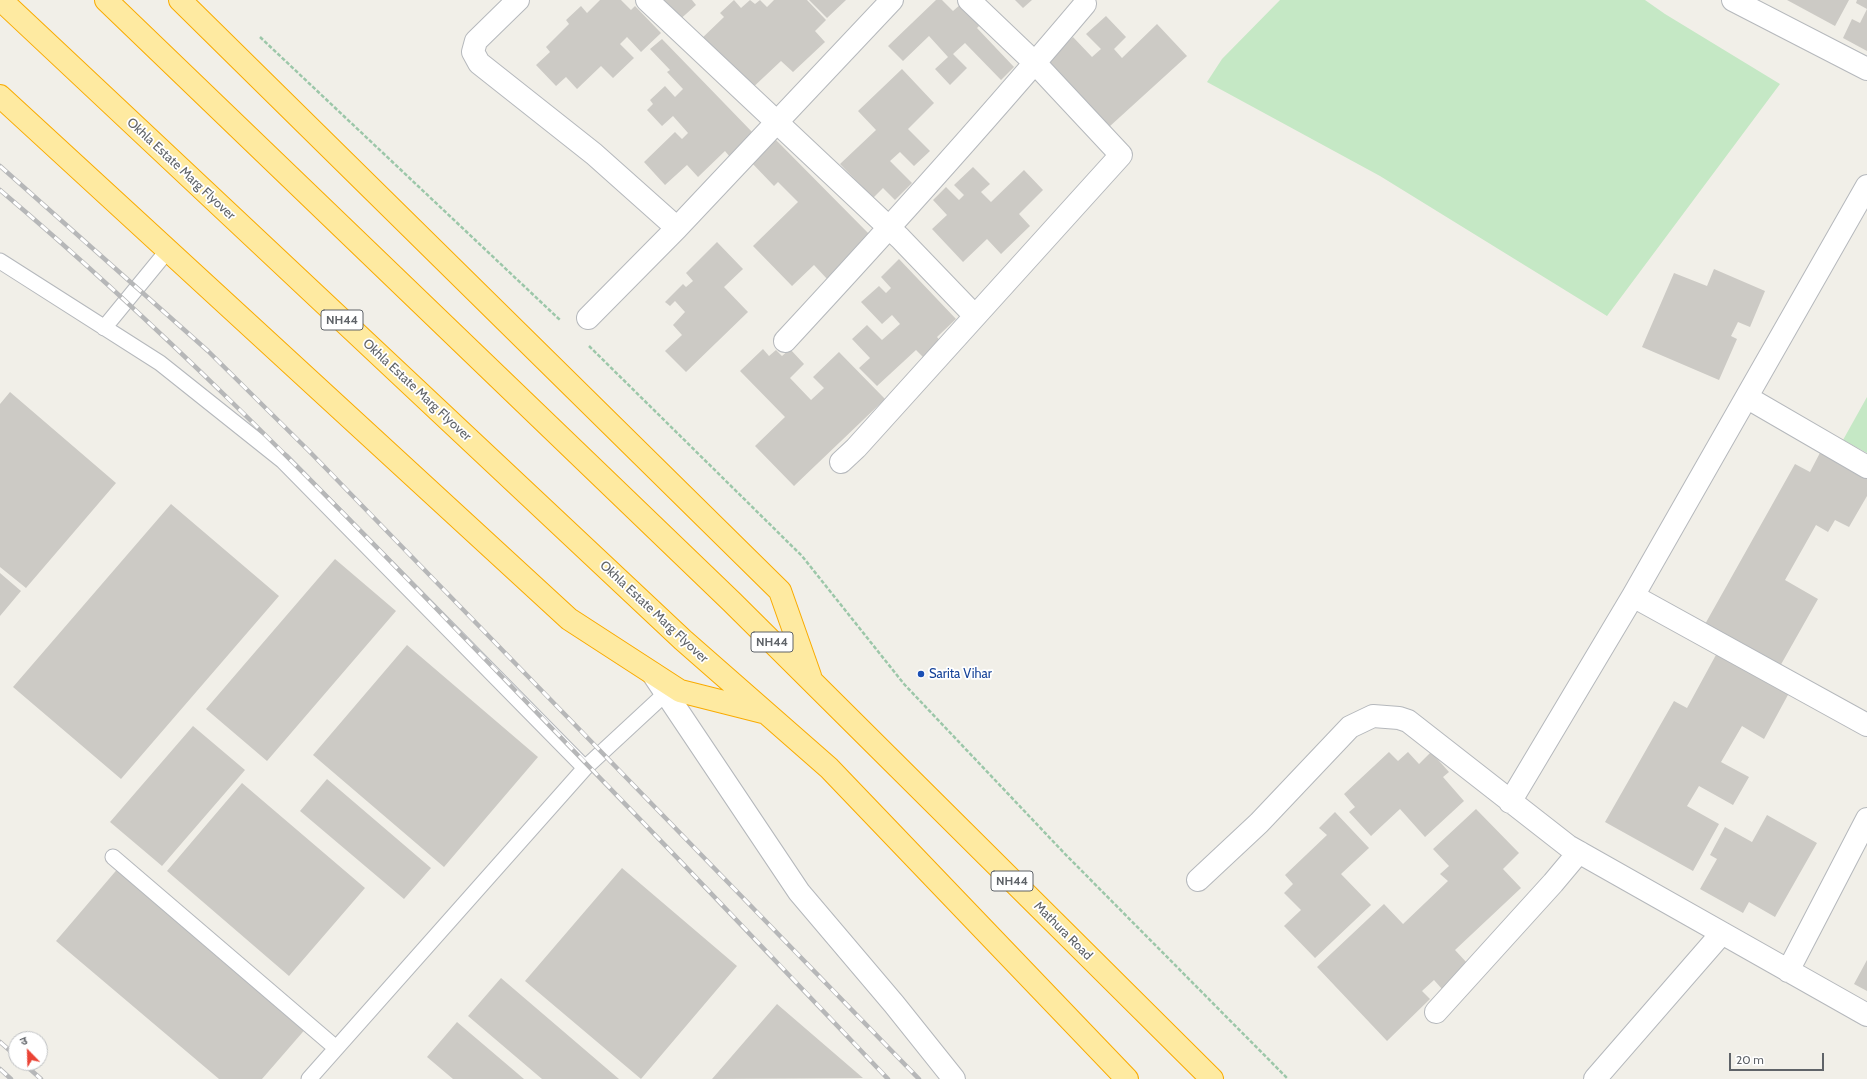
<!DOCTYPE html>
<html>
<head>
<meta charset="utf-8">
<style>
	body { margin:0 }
	#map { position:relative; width:1867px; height:1079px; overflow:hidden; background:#f1efe8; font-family:Cabin,"Noto Sans Devanagari",sans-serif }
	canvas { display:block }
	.north { position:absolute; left:8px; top:1031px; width:40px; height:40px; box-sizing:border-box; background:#fff; border:1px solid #bfc1c3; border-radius:50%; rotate:337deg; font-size:11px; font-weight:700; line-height:16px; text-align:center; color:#5f6368 }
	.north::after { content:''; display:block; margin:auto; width:14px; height:18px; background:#ea4335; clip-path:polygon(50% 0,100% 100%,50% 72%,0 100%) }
	.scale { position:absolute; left:1729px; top:1053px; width:95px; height:18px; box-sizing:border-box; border:2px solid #5f6368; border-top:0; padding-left:5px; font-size:12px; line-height:14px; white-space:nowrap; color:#5f6368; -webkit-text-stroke:3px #fff; paint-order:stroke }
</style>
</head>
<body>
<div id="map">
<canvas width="1867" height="1079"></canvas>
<div class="north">उ</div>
<div class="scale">20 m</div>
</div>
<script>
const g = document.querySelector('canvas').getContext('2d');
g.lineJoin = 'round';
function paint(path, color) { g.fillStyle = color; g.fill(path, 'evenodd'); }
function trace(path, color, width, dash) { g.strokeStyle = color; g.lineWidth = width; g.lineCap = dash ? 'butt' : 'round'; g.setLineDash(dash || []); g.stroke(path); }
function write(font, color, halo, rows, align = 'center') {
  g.font = font + ' Cabin,sans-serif'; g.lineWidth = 3.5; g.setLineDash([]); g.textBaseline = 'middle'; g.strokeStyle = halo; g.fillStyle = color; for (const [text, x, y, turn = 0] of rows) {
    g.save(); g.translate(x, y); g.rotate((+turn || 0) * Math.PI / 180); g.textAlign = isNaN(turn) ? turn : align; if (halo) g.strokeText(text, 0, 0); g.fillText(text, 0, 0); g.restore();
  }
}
const green = new Path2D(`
	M1280 0H1645L1665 14 1780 84 1607 316 1380 176 1207 82 1222 59Z
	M1867 397V453L1843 440Z`);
const building = new Path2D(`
	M600 0H621L631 10 635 6 661 33 641 52 627 37 620 44 634 58 613 78 601 66 577 89 566 77 556 86 536 65 550 52 546 47 569 24 566 20 581 6 587 13Z
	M662 0H692L696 5 676 23Z
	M734 0 741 8 750 0 755 4 760 0 767 7 774 0H807L826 20 815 31 825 42 793 72 781 61 748 92 699 41 724 17 720 13Z
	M809 0H846L827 18Z
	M936 0H942L953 11 961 4 980 25 977 28 1014 67 1001 80 965 43 953 54 967 68 950 85 935 69 948 57 929 36 903 61 888 46Z
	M1015 0H1032L1023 8Z
	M1787 0H1849L1835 26Z
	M1857 0H1867V9L1856 3Z
	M1867 9V51L1843 38 1852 19 1860 23Z
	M1106 16 1126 37 1114 49 1122 58 1157 24 1187 56 1109 127 1043 65 1073 37 1092 57 1101 49 1086 34Z
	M662 39 754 134 730 157 725 151 698 177 687 165 665 185 644 162 675 132 682 139 688 133 673 116 662 126 647 110 653 104 650 100 665 86 675 97 683 89 667 72 670 70 650 49Z
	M902 69 934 103 908 129 930 151 914 166 900 152 890 161 912 183 895 200 883 188 873 198 840 164 876 130 858 111Z
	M774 138 872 237 829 281 814 265 792 286 753 246 798 202 778 182 774 186 750 161Z
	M973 167 990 184 981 192 991 202 1024 170 1043 190 1019 214 1030 226 1001 254 987 239 963 262 932 229 947 215 933 200 946 187 959 200 964 195 954 185Z
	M717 242 743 269 724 287 748 312 686 372 665 351 682 335 673 325 685 312 675 301 670 306 665 302 683 284 686 287 693 281 686 273Z
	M899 259 956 319 937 337 943 344 926 360 916 350 877 386 859 368 870 358 852 339 867 325 882 340 900 324 892 315 882 324 861 302 879 286 886 293 891 288 881 277Z
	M1714 269 1765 291 1750 327 1738 322 1731 336 1737 339 1719 380 1642 347 1674 273 1707 286Z
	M763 349 769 356 776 350 782 356 790 349 804 364 790 378 811 400 824 388 813 377 839 352 885 399 794 486 755 446 785 417 740 371Z
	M10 392 116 483 26 588 0 567V404Z
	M1823 447 1867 471V496L1849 527 1835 520 1828 532 1816 525 1785 580 1818 599 1779 668 1704 626 1795 464 1810 472Z
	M171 504 279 596 121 779 13 687Z
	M335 559 396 611 267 761 206 709Z
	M0 573 21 591 0 616Z
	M407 645 538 757 444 867 313 755Z
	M1717 653 1789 693 1764 739 1742 726 1721 762 1749 777 1733 805 1699 786 1687 806 1719 824 1693 871 1605 822 1674 701 1687 708Z
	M193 726 245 770 162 866 110 822Z
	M1389 752 1398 761 1408 752 1419 764 1431 752 1449 772 1443 777 1464 801 1425 837 1400 809 1371 836 1349 812 1355 807 1344 794Z
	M327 779 431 868 404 899 300 811Z
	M242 783 365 888 289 976 167 871Z
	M1476 809 1519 853 1503 869 1521 888 1455 950 1468 964 1442 989 1434 980 1422 991 1430 999 1387 1041 1317 967 1384 904 1403 924 1448 881 1440 874 1449 866 1433 849Z
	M1335 812 1369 848 1341 874 1371 905 1315 958 1284 926 1301 910 1284 893 1293 884 1285 875 1327 835 1319 828Z
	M1767 815 1817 843 1775 917 1749 902 1743 913 1700 889 1717 859 1710 855 1725 827 1752 842Z
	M120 866 308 1026 262 1079H219L56 941Z
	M622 868 737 966 641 1079 525 981Z
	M1867 960V991L1854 984Z
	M501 978 619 1079H542L468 1016Z
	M777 1004 863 1078 712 1079Z
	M457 1022 524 1079H453L427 1057Z`);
const path = new Path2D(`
	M260 37 560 320
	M589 346 802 556 904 684 1066 855 1288 1079`);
const service = new Path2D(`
	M0 261 160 363 283 461 585 768 666 693
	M104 328 168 250
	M113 857 336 1048
	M309 1079 585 768`);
const minor = new Path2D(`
	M518 0 476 41 473 52 479 63 594 154 677 228
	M647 0 900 238 975 316
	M1733 0 1867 69
	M588 318 677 228 892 0
	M785 341C887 231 988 119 1085 4
	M1748 398 1867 467
	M841 462 856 448 1121 155 1035 63 969 0
	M1633 596 1867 725
	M653 674 799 892 894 1004 954 1079
	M1510 802 1633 596 1867 186
	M1198 880 1259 823 1350 727 1373 716 1399 718 1408 721 1568 846 1867 1015
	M1788 971 1867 819
	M1436 1012 1553 883 1579 852
	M1595 1079 1722 933`);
const trunk = new Path2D(`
	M1 0 683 640 829 768 1127 1079
	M106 0 732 602 1212 1079
	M180 0 780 591 810 676
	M0 96 569 619 680 691 763 712`);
const rail = new Path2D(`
	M0 166 208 351 309 451 919 1079
	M0 190C161 326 308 476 455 628 600 777 745 928 888 1079
	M0 1042 16 1056
	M23 1063 41 1079
	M0 1069 11 1079`);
const markers = [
	[921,674,4,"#1a4fb4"]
];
const shields = [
	[342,320,42],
	[772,642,42],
	[1012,881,42]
];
const shieldNames = [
	["NH44",342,320],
	["NH44",772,642],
	["NH44",1012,881]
];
const streetNames = [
	["Okhla Estate Marg Flyover",181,169,43],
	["Okhla Estate Marg Flyover",417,390,43],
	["Okhla Estate Marg Flyover",654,612,43],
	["Mathura Road",1063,931,45]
];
const transitNames = [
	["Sarita Vihar",929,674]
];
paint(green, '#c5e8c5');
paint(building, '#cccac5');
trace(service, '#b5b8bc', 17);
trace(minor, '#b5b8bc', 24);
trace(trunk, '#f9ab00', 24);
trace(path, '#9cc7a9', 2.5, [4, 2]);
trace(service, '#fff', 15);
trace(minor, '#fff', 22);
trace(trunk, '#feeaa1', 22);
trace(rail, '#b6b7b8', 4.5);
trace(rail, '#fff', 3, [9]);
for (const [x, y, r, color] of markers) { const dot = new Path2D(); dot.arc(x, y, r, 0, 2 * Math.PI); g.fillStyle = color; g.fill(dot); trace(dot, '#fff', 1.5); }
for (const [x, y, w] of shields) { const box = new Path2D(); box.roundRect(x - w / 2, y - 10, w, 20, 3); g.fillStyle = '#fff'; g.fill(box); trace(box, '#5f6368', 1); }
write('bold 12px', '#5f6368', null, shieldNames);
write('13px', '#5f6368', '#fff', streetNames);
write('13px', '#164399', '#fff', transitNames, 'left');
</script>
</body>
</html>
